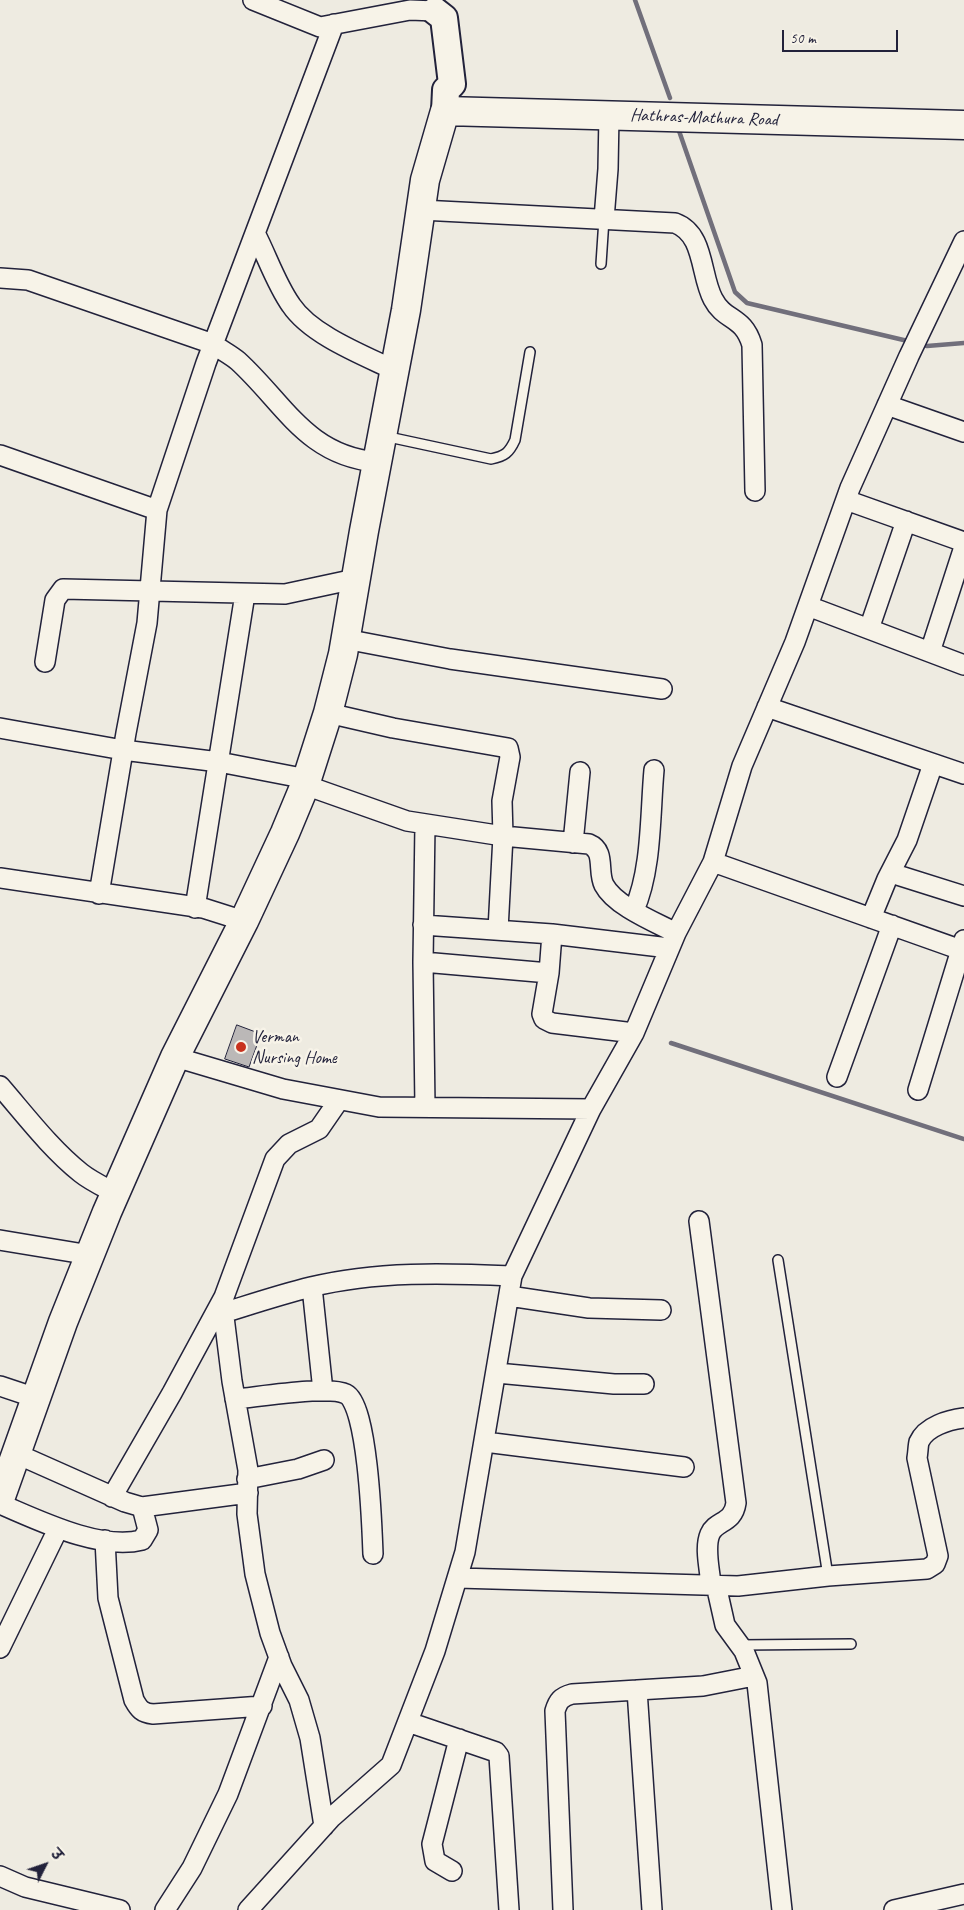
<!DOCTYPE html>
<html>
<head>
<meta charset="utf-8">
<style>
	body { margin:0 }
	#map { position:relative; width:964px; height:1910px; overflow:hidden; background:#eeebe1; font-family:Caveat,"Playpen Sans Deva",sans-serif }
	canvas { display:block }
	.north { position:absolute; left:20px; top:1840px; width:50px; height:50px; -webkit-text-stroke:4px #f7f3e8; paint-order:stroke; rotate:49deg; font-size:14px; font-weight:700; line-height:20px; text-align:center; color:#22223b }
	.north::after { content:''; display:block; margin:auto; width:18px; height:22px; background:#22223b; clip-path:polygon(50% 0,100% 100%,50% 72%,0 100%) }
	.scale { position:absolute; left:782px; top:30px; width:116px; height:22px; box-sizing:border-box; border:2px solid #22223b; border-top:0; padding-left:6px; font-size:15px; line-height:18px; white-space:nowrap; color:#22223b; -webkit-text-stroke:4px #f7f3e8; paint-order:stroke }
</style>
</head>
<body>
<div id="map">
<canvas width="964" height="1910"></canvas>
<div class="north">उ</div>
<div class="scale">50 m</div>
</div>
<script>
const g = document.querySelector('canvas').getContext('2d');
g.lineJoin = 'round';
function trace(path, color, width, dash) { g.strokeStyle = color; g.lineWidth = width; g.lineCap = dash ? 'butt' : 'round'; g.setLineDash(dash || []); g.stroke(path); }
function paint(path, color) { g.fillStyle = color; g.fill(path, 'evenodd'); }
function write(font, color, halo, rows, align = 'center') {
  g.font = font + ' Caveat,sans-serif'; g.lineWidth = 5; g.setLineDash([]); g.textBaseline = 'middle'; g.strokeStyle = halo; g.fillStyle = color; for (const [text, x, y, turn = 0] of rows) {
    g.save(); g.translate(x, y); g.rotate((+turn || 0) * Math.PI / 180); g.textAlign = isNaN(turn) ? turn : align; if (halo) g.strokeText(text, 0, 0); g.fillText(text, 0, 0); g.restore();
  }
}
const stream = new Path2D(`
	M635 0 670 98
	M678 128 735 292 747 303 912 342
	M919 344 927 346 964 343
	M671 1043 964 1139`);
const building = new Path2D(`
	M237 1025 261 1034 249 1067 225 1059Z`);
const lane = new Path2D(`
	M601 264 604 219
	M384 436 491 459C505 456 509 453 515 440L530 352
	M778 1260 828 1576
	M740 1645 851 1644`);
const street = new Path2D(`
	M253 0 320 27 410 10 435 11
	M421 210 675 223C705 234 700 275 713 299 725 322 743 315 752 345L755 491
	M604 219 608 169 609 115
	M255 233C267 256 276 284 291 305 311 335 363 355 394 370
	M0 278 28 280 213 344C221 350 231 355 238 361 285 404 306 455 376 462
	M887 405 964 432
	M0 455 157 510
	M846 500 964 542
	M808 606 964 665
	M869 629 906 521
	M345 639 450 659 662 689
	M930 652 964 547
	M45 662 55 600 63 589 285 594 355 579
	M767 707 964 774
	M328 713 393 728 508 748 510 757 502 801 503 836 498 930
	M0 728 123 750 219 762 307 779
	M305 785 407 821 503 836 589 844C606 851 597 871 604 885 615 906 655 922 676 933
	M425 824 423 962 425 1107
	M573 843 580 772
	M713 862 964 951
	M891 873 964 896
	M0 878 203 908 244 921
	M99 894 126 733 147 623 157 510 206 363 334 24
	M195 908 245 594
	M634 910C652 870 650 814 654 770
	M871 918 887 879 907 840 933 764
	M423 925 552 934 669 948
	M552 934 549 973 542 1014 544 1019 552 1023 634 1033
	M423 962 549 973
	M175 1057 283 1089 379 1107 591 1109
	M837 1077 892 925
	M0 1086C26 1116 50 1148 81 1173 91 1181 104 1187 115 1193
	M918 1090 964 940
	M699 1221 736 1503C733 1524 716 1520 710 1534 704 1548 710 1570 711 1585
	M0 1240 90 1255
	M312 1287 323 1391
	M509 1296 589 1308 661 1310
	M222 1301 232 1381 248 1470 247 1514 255 1574 270 1633 282 1666 299 1700 310 1738 324 1826
	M223 1313C252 1304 282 1294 311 1287 376 1271 446 1273 512 1276
	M497 1373 614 1384H644
	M0 1386 36 1398
	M235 1399C258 1397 329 1385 346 1394 368 1405 372 1528 373 1554
	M485 1442 684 1467
	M17 1454 125 1502 142 1507 248 1493
	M247 1479 298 1469 324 1460
	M112 1497 172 1393 224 1297 275 1159 289 1144 319 1129 339 1100
	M0 1504C38 1520 100 1551 142 1540L148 1530 142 1507
	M105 1540 108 1598 134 1700C139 1709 142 1713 153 1714L262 1706
	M458 1578 738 1586 828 1576 927 1569 935 1564 938 1556 917 1458C918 1453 918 1446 919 1442 926 1426 949 1420 964 1418
	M716 1585 725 1625 744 1651 757 1683 782 1910
	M0 1648 58 1529
	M637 1690 652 1910
	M408 1722 496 1752 499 1756 509 1910
	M452 1871 435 1861 432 1844 459 1739
	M0 1876 25 1887 120 1910
	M165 1910 192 1868 228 1794 279 1657
	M248 1910 332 1817 391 1765 435 1651 465 1552 512 1276 591 1109 634 1033 676 933 713 862 742 766 795 642 850 488 909 356 964 241
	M563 1910 555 1711C558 1701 561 1697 572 1694L703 1686 754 1676
	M894 1910 964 1894`);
const secondary = new Path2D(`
	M435 11 444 18 452 84 446 90 445 111`);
const highway = new Path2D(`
	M0 1499 63 1322 107 1212 175 1057 244 921 285 833 305 785 328 713 343 654 364 531 406 310 425 180 445 111 964 125`);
const markers = [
	[241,1047,6,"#c8321e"]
];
const streetNames = [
	["Hathras-Mathura Road",704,118,2]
];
const poiNames = [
	["Verman",252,1037],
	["Nursing Home",252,1058]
];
trace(stream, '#716f7b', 4.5);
paint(building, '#bbb8b7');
trace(building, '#22223b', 1);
trace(lane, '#22223b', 12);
trace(street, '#22223b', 22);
trace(secondary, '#22223b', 30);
trace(highway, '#22223b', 31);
trace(lane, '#f7f3e8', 9);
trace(street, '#f7f3e8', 19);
trace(secondary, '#f7f3e8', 26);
trace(highway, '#f7f3e8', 28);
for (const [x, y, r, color] of markers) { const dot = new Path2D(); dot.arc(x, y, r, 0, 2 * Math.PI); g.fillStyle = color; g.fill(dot); trace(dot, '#f7f3e8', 2); }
write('18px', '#22223b', '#f7f3e8', streetNames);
write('18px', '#22223b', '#f7f3e8', poiNames, 'left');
</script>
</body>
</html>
